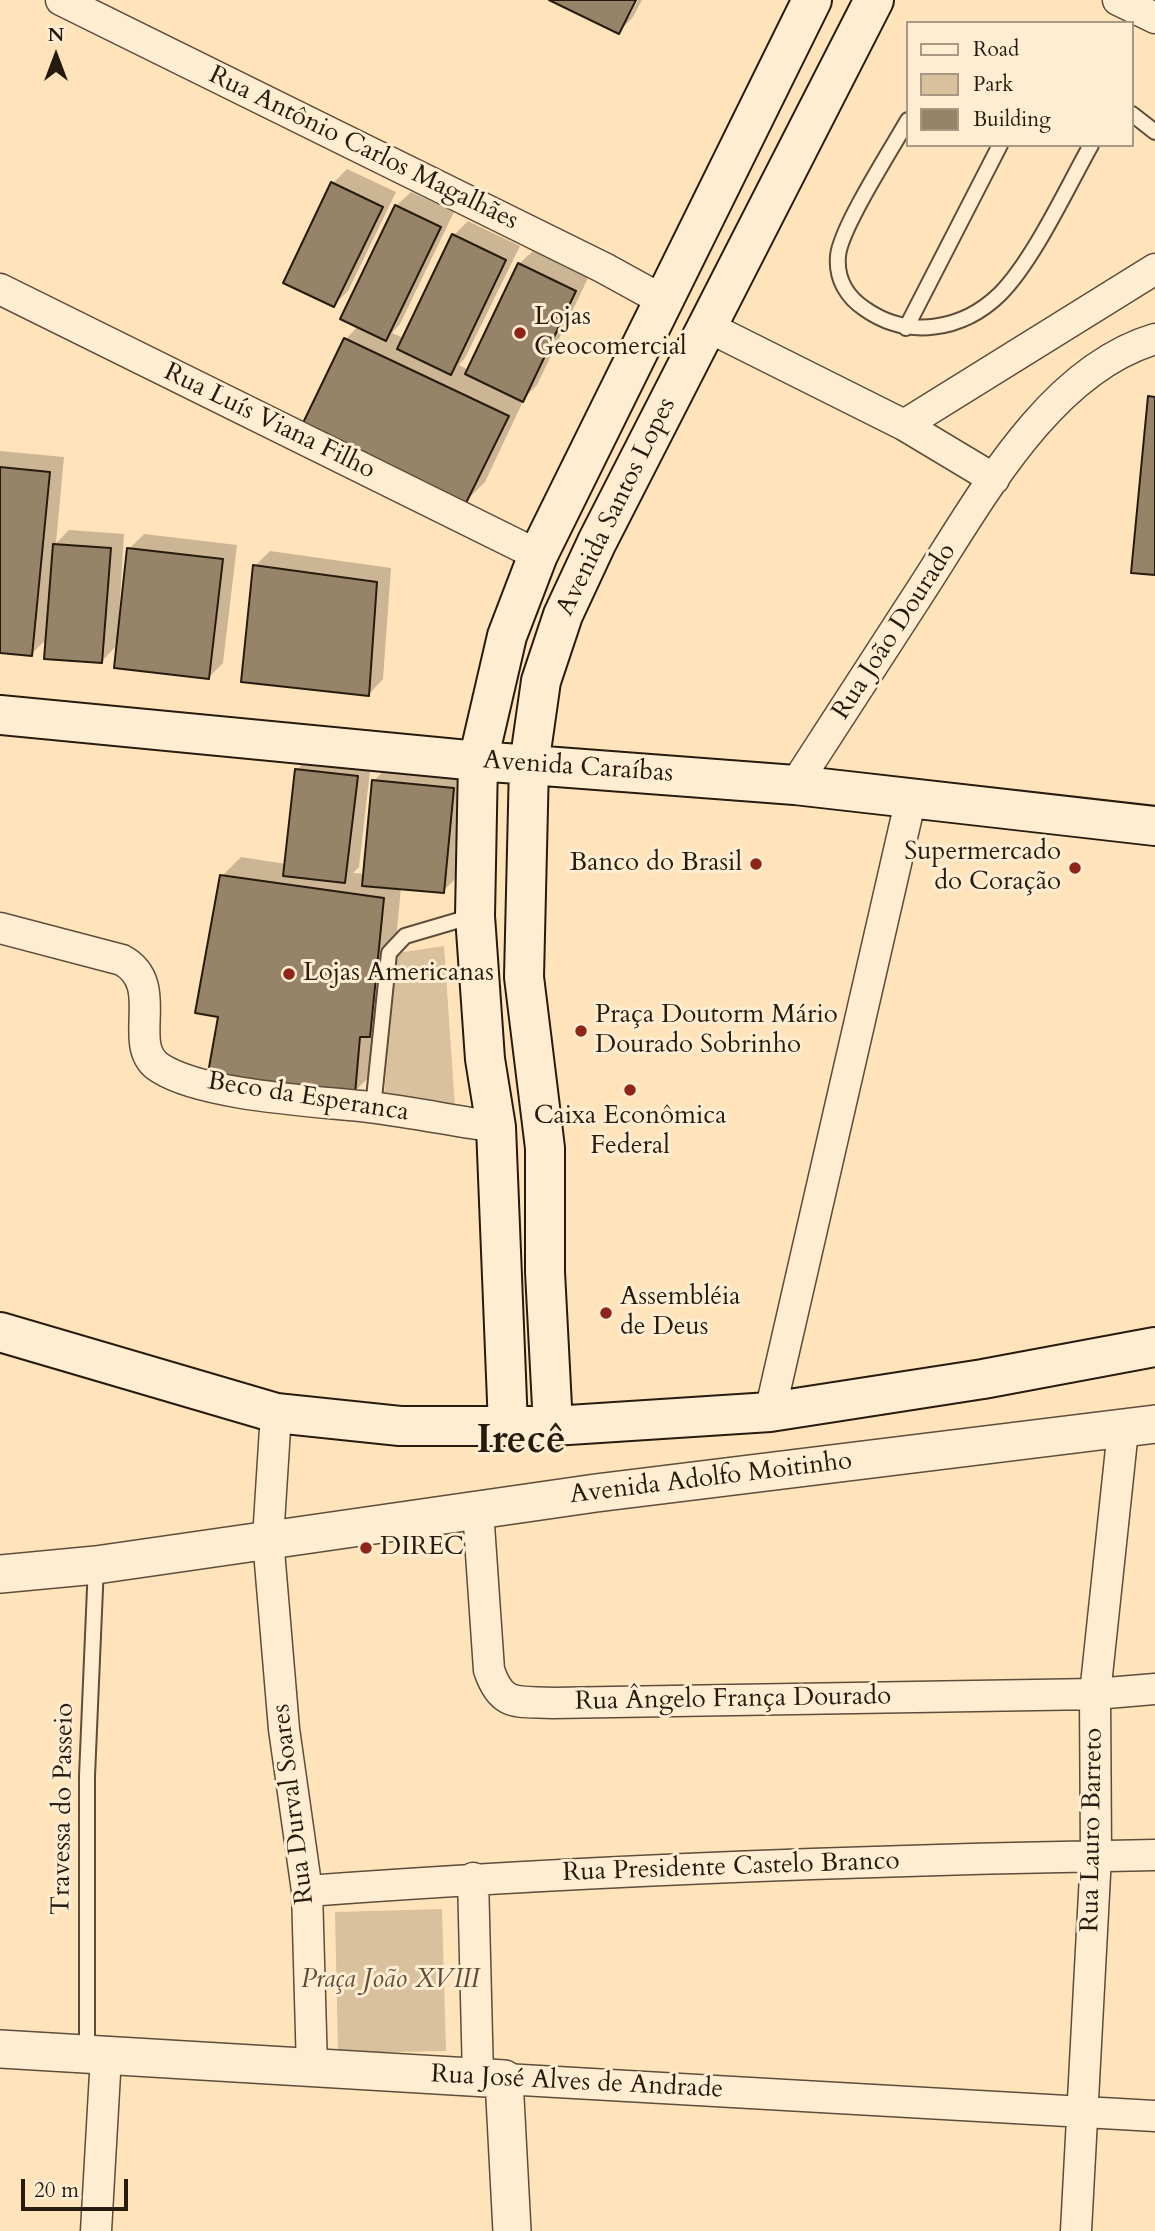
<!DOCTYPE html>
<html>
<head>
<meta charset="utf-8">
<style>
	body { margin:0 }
	#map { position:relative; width:1155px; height:2231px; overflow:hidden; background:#ffe3ba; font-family:Cardo,serif }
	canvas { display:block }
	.legend { position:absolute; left:906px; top:21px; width:228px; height:126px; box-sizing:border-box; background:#ffedd2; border:2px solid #a99984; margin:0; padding:9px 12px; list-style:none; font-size:21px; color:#271b0f }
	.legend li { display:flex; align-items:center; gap:14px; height:35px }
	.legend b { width:35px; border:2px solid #a99984 }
	.north { position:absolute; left:21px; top:21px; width:70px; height:70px; -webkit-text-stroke:5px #ffedd2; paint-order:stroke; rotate:0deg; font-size:19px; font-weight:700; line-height:28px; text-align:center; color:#271b0f }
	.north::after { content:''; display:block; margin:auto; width:24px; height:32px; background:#271b0f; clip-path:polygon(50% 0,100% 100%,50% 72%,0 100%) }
	.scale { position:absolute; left:21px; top:2179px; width:107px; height:32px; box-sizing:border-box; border:4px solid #271b0f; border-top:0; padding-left:9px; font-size:21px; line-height:24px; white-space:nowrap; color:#271b0f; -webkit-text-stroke:5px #ffedd2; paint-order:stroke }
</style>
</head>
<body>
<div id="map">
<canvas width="1155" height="2231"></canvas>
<ul class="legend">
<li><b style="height:9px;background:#ffedd2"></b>Road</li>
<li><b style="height:19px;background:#dac19d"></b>Park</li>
<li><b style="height:19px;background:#978368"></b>Building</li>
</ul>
<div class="north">N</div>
<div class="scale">20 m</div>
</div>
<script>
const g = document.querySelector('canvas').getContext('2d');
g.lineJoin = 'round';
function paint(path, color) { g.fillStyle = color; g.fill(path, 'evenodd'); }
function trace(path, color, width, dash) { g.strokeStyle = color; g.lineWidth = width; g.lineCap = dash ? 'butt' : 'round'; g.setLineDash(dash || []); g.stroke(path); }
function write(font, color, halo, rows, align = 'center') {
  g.font = font + ' Cardo,serif'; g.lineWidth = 6; g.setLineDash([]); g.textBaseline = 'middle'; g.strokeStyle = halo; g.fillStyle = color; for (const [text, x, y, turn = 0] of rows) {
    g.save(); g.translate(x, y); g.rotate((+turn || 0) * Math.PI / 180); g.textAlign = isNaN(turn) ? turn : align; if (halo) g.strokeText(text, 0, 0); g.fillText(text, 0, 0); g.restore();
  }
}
const green = new Path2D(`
	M444 946 455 1107 384 1097 397 953Z
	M442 1909 446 2051 338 2053 335 1912Z`);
const shadow = new Path2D(`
	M553 0H634L626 17H629L638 0H642L633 17 619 32Z
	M347 169 396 192 348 291 334 305 333 183Z
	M411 192 454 212 400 324 392 333 404 338 454 235 468 221 520 246 465 358 459 365 469 370 519 264 534 250 589 276 537 385 525 397 485 482 466 501 304 424 346 339 358 326 396 206Z
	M0 451 64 457 56 543 69 530 124 534 119 616H122L129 549 144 534 237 545 223 663 209 677 118 644 102 661 48 638 31 654 0 651Z
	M270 551 391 568 383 679 369 694 255 566Z
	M311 755 371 762 359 867 353 873 365 874 374 781 388 766 468 774 458 876 443 891 401 887 389 1017 373 1073 354 1092 220 1016 222 876 241 857 286 864 297 770Z`);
const building = new Path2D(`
	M549 0H636L619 34Z
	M331 182 383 207 334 307 283 283Z
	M395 205 441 227 386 341 340 319Z
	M452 234 506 260 451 375 397 349Z
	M518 263 576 291 523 402 465 374Z
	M344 338 509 416 466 503 302 425Z
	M1148 396 1155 397V575L1131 573Z
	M0 467 50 472 32 656 0 653Z
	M53 544 111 548 102 663 44 659Z
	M127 548 223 559 209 679 114 668Z
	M253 565 377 582 369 696 241 682Z
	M295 769 358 776 345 883 283 876Z
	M372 780 454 788 444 893 362 886Z
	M220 875 384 898 370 1037H360L355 1094 208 1073 218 1017 195 1013Z`);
const service = new Path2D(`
	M1132 114 1155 132
	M908 120C892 148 840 229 838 256 836 279 847 297 865 309 908 339 962 331 1000 294 1033 261 1067 188 1091 145
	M906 328 1000 145
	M373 1108 389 953 405 936 473 916
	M87 2052V1776L96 1565`);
const minor = new Path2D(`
	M61 0 604 268 664 301
	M1118 0 1155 18
	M0 289 538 555
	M706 326 904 425 994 479
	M904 425 1155 269
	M795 785C837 721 878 656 920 592 978 503 1047 371 1155 339
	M0 928 122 960C168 985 124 1046 160 1068 204 1096 315 1101 369 1107 411 1112 454 1121 496 1127
	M770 1412 911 798
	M276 1413 268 1539 284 1729 307 1891 312 2069
	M478 1510 489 1670C502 1708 517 1701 553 1703L1095 1694 1155 1689
	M473 1878 478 2077
	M307 1891C589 1870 872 1860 1155 1855
	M504 2079 1155 2116
	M96 2231 106 2056
	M1076 2231 1096 1856 1095 1694 1123 1430`);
const tertiary = new Path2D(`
	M0 1574 96 1565 596 1493 1155 1424
	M0 2049 504 2079 512 2231`);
const secondary = new Path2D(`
	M0 715 478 761 795 785 1155 826
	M0 1332 276 1413 400 1426H553L770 1412 983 1379 1155 1347
	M508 1426 496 1127 485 1059 475 916 478 761 507 636 538 555 812 0
	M553 1426 545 1272V1148L524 977 529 765 541 681 563 615 597 542 874 0`);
const markers = [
	[520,333,7,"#8f2418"],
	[756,864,7,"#8f2418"],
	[1075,868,7,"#8f2418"],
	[289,974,7,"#8f2418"],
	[581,1031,7,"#8f2418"],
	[630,1090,7,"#8f2418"],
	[606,1313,7,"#8f2418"],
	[366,1548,7,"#8f2418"]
];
const streetNames = [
	["Rua Antônio Carlos Magalhães",363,149,26],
	["Rua Luís Viana Filho",269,422,26],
	["Avenida Santos Lopes",617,507,-64],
	["Rua João Dourado",895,632,-57],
	["Avenida Caraíbas",578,768,4],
	["Beco da Esperanca",308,1098,9],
	["Avenida Adolfo Moitinho",711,1479,-7],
	["Rua Ângelo França Dourado",733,1700,-1],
	["Rua Durval Soares",294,1804,-97],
	["Travessa do Passeio",64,1809,-89],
	["Rua Lauro Barreto",1093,1830,-89],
	["Rua Presidente Castelo Branco",731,1868,-2],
	["Rua José Alves de Andrade",577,2083,3]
];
const poiNames = [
	["Lojas",534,318],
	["Geocomercial",534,348],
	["Supermercado",1061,853,"right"],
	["do Coração",1061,883,"right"],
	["Banco do Brasil",742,864,"right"],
	["Lojas Americanas",303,974],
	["Praça Doutorm Mário",595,1016],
	["Dourado Sobrinho",595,1046],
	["Caixa Econômica",630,1117,"center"],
	["Federal",630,1147,"center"],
	["Assembléia",620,1298],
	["de Deus",620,1328],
	["DIREC",380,1548]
];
const parkNames = [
	["Praça João XVIII",390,1981]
];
const townNames = [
	["Irecê",521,1443]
];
paint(green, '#dac19d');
paint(shadow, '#0003');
paint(building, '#978368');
trace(building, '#271b0f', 2);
trace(service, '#5d4d3a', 18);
trace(minor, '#5d4d3a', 33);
trace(tertiary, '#5d4d3a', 40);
trace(secondary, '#271b0f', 42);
trace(service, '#ffedd2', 14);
trace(minor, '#ffedd2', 30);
trace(tertiary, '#ffedd2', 37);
trace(secondary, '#ffedd2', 38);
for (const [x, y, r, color] of markers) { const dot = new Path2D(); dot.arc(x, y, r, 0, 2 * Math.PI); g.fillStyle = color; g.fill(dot); trace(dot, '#ffedd2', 2.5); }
write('26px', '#271b0f', '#ffedd2', streetNames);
write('26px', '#271b0f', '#ffedd2', poiNames, 'left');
write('italic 26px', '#5d4d3a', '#ffedd2', parkNames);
write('bold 40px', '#271b0f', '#ffedd2', townNames);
</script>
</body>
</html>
